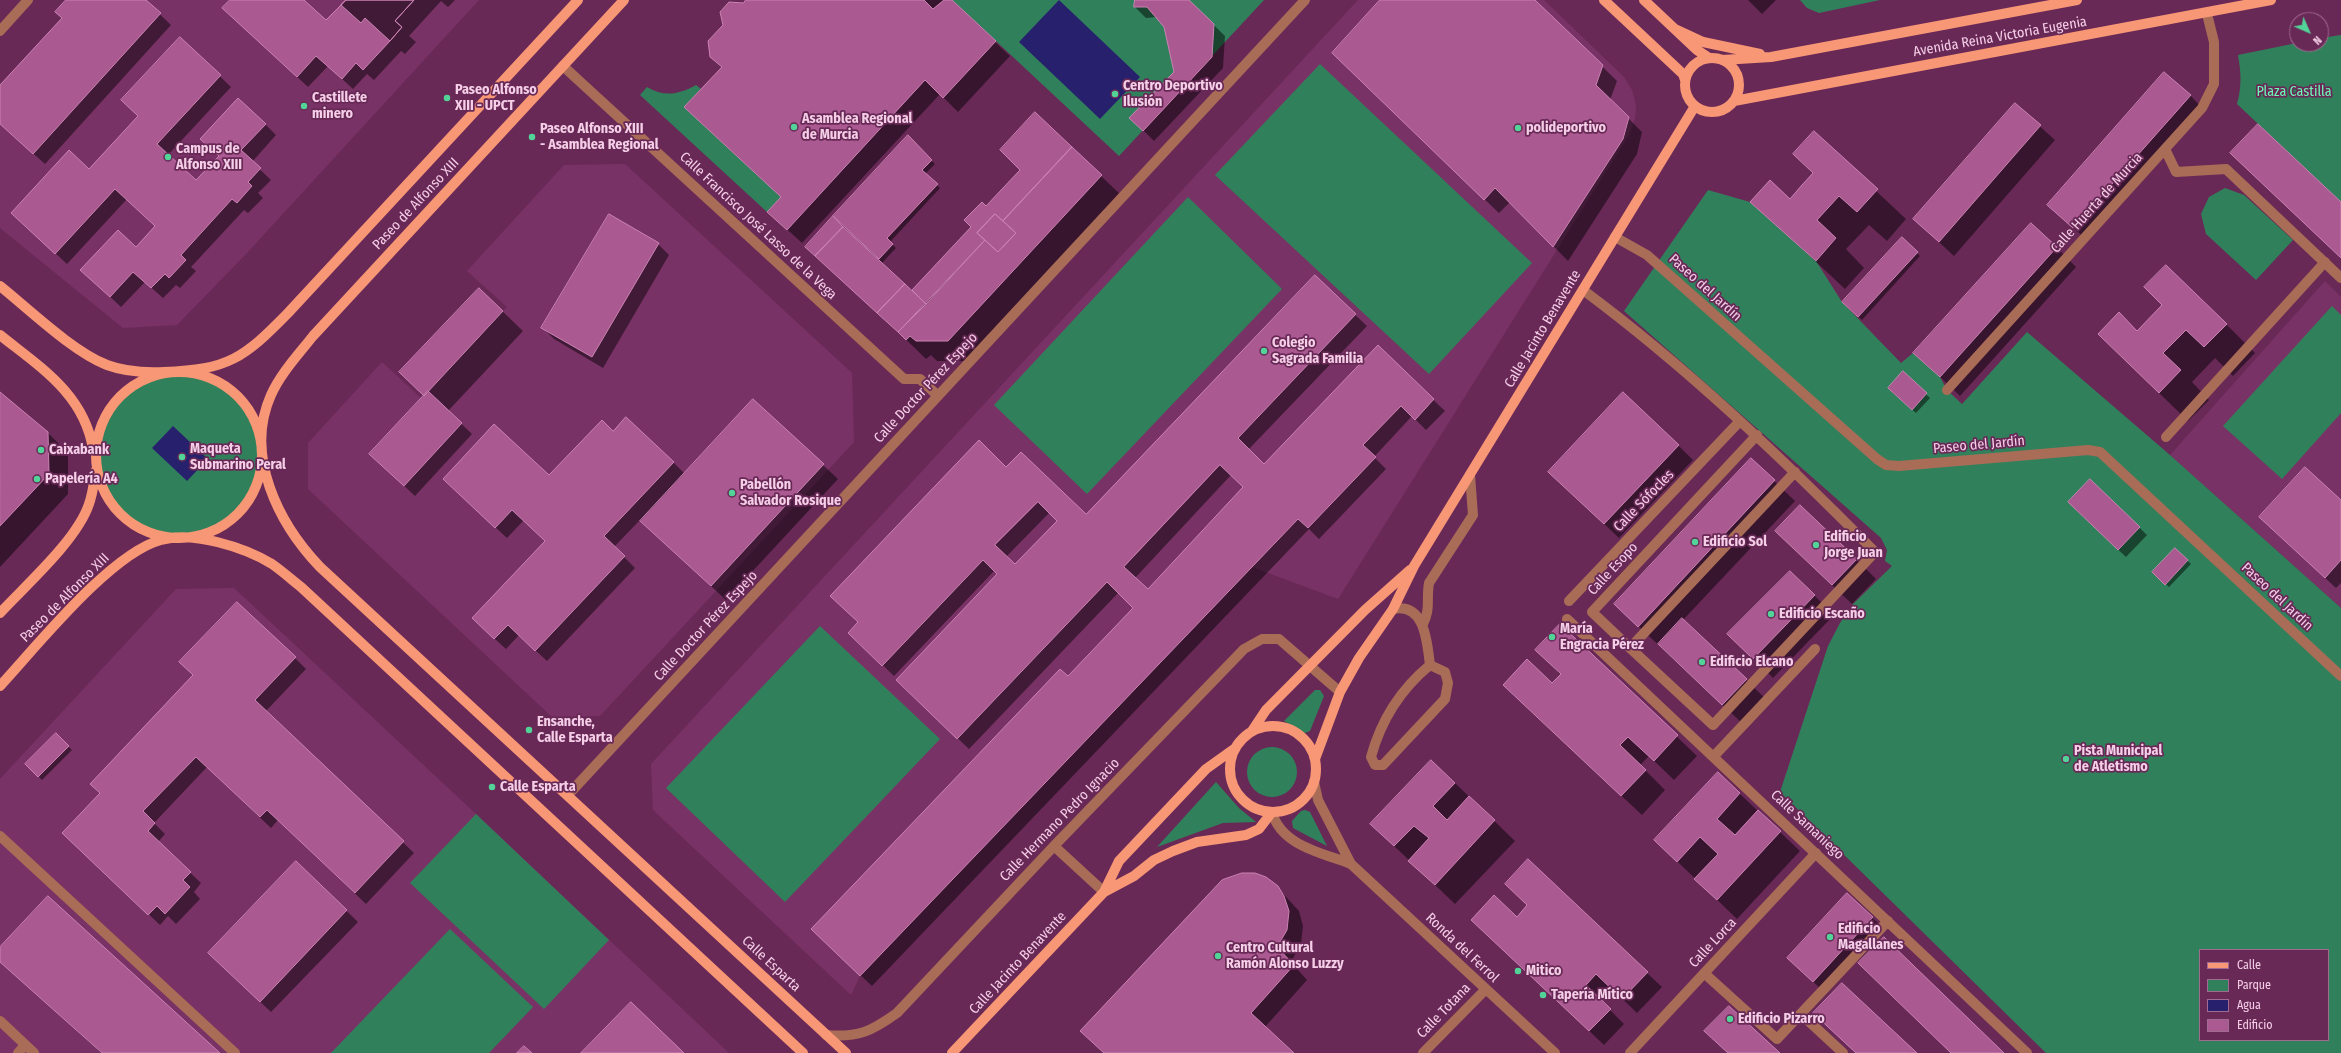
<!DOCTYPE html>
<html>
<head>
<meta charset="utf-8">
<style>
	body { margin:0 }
	#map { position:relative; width:2341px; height:1053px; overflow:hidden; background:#692957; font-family:"Fira Sans Condensed",sans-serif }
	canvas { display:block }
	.legend { position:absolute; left:2199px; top:949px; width:130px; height:92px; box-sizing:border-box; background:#692957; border:1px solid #a16b91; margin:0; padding:5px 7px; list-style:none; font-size:12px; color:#f5cee7 }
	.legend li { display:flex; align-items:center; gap:8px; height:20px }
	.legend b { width:20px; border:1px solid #a16b91 }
	.north { position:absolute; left:2289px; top:12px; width:40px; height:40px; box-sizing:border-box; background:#692957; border:1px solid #a16b91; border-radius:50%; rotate:135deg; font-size:11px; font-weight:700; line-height:16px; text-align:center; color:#f5cee7 }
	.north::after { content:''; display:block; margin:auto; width:14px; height:18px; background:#52d397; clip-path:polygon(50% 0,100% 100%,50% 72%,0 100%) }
</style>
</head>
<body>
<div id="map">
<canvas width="2341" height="1053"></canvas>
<ul class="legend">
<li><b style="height:5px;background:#f89775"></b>Calle</li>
<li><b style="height:11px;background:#30815b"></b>Parque</li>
<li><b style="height:11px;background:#27216d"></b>Agua</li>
<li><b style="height:11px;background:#aa5991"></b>Edificio</li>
</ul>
<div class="north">N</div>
</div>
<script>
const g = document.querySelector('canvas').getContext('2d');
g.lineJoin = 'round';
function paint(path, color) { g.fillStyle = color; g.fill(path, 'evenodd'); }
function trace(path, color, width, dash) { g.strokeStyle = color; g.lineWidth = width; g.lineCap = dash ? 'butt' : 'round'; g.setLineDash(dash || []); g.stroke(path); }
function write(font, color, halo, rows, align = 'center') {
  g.font = font + ' "Fira Sans Condensed",sans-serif'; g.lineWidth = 3.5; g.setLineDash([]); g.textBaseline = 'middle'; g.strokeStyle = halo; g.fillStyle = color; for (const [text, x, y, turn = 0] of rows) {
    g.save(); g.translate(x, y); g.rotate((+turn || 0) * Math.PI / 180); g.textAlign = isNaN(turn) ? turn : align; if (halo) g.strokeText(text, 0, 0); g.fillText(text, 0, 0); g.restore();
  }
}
const built = new Path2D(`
	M66 0H479L247 253 177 325 123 328 0 228V85L62 18 55 12Z
	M1358 0H1544L1624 77 1632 90 1636 105 1635 119 1629 135 1338 599 1252 567 860 976 851 995 653 810 651 764Z
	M625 164 852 373 854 442 600 716 552 717 308 489V443L382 362 421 398 507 307 467 271 564 165Z
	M2325 281 2341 297V608L2170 455Z
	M234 588 476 814 729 1053H0V779L176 589Z`);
const green = new Path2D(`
	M952 0H1264L1119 156Z
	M1800 0H1880L1819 13 1807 8Z
	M2341 35V202L2237 104C2242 86 2241 72 2238 55L2297 43 2321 44V38Z
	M1320 64 1532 263 1429 374 1215 175Z
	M696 85 701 89 684 107 781 197 767 212 640 95 647 87C664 97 678 95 696 85Z
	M2225 188 2244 195 2293 240 2256 280 2206 234 2201 214 2209 197Z
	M1708 190 1750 202 1816 261 1842 302 1901 363 1913 353 1940 377 1947 390 1962 404 2027 332 2170 455 2341 608V1053H2046L1780 792 1828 646 1840 623 1853 604 1892 566 1885 561 1887 550 1881 538 1624 311ZM2200 950H2328V1040H2200Z
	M1188 197 1282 289 1087 494 994 405Z
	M2332 306 2341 315V413L2282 479 2223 426Z
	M97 455a82 82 0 1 1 164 0a82 82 0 1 1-164 0Z
	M820 626 940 739 785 902 666 788Z
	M1315 690H1320L1324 696 1310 731 1305 733 1284 721Z
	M1247 772a25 25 0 1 1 50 0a25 25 0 1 1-50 0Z
	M1216 782 1239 808 1256 822 1223 823 1157 847Z
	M1305 810 1310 812 1327 846 1293 828 1292 821 1301 811Z
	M476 814 609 940 544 1009 410 883Z
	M450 929 533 1007 489 1053H331Z`);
const water = new Path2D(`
	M1059 0 1140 77 1100 119 1019 42Z
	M173 426 208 459 187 481 152 448Z`);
const shadow = new Path2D(`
	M67 0H145L171 25 45 164 0 124V87L63 18Z
	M231 0H303L327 22 347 0H455L448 7 441 1 409 36 416 42 405 54 401 51 374 80 367 74 353 89 328 66 308 87 235 19Z
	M747 0H950L1010 56 958 112 940 94 802 243 768 212 782 197 723 68 743 4Z
	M1136 0H1188L1225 36 1223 68 1154 141 1131 118 1175 72 1165 27 1157 17 1146 18 1135 7Z
	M1382 0H1534L1617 81 1610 100 1642 132 1637 154 1568 261 1510 202 1499 213 1348 68Z
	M1748 0H1776L1762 14Z
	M180 38 231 87 168 155 196 181 265 124 276 135 252 162 271 180 258 193 263 198 248 213 244 210 191 267 196 271 180 288 176 285 163 298 145 282 121 307 82 270 137 248 156 226 127 199 67 264 12 213 89 170 139 116Z
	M2190 95 2204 110 2088 241 2048 205Z
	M2015 104 2055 140 1954 256 1914 219Z
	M1814 133 1906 219 1887 241 1869 225 1846 249 1864 268 1845 289 1752 202 1790 200 1813 174 1794 154Z
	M908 137 935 164 925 174 940 188 890 242 896 248 882 263 912 292 973 227 986 207 1101 176 1121 195 968 361H937L931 355 926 359 890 324 865 248Z
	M1902 238 1920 256 1862 320 1843 302Z
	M658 244 669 255 603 368 554 339 543 328Z
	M2056 247 2076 267 1960 396 1915 353Z
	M1315 277 1367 326 1248 450 1264 465 1378 347 1445 411 1426 430 1412 416 1374 457 1386 469 1319 539 1309 529 872 986 823 940 1134 608 1118 593 969 749 908 691 998 574 995 570 894 676 861 644 1006 468 1086 516ZM1231 475 1244 487 1148 590 1135 578ZM1050 512 1058 521 1015 566 1006 557Z
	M479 289 523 331 448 411 472 434 415 496 382 465 425 396Z
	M2226 324 2255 353 2233 376 2215 358 2192 382 2209 400 2188 421 2128 363 2137 332Z
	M1903 373 1930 398 1916 413 1892 392Z
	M0 393 48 433 68 453V494L0 567Z
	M753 400 838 479 726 600 640 520 614 547 635 568 547 661 519 635 506 649 484 629 546 541 524 520 507 538 455 490 549 476 614 432 673 462 685 474Z
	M1678 445 1693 460 1619 538 1564 486Z
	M1751 459 1795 501 1683 620 1766 699 1743 724 1636 624Z
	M2090 480 2147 535 2126 557 2076 510Z
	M2341 502V583L2336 588 2271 528Z
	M2175 549 2191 564 2169 587 2153 572Z
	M1796 551 1856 559 1876 579 1852 604Z
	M1814 595 1834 615 1773 678 1729 634Z
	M1560 625 1697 756 1674 780 1649 756 1640 765 1665 790 1642 815 1524 705 1552 684 1561 675 1537 650Z
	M295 658 306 669 266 711 414 853 366 904 278 820 271 828 207 767 154 823 165 834 158 842 201 883 194 892 200 899 176 924 168 916 160 925 75 844Z
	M56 734 72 750 42 780 26 764Z
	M1718 773 1800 851 1737 919 1655 840Z
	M1455 783 1515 841 1455 904 1371 824Z
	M1528 861 1662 987 1637 1013 1611 988 1600 1000 1624 1024 1604 1045 1487 934 1517 918 1528 906Z
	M296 862 358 922 271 1012 221 964Z
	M1277 887 1299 911 1303 926 1301 944 1291 962 1307 980 1265 1027 1293 1053H1104L1081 1031Z
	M1847 894 1880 925 1821 989 1795 965Z
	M0 948 218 1053H101L0 961Z`);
const building = new Path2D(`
	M66 0H146L161 13 33 154 0 124V85L62 18 55 12Z
	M230 0H304L326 20 346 0H414L395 21 402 27 390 41 363 70 356 63 342 79 316 56 297 77 222 8Z
	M346 0H414L395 21 402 27 390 41 365 18 361 23 341 5Z
	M746 0H924L933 9 944 0H952L996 41 943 98 925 80 787 230 767 212 781 197 684 107 722 67 710 57 708 41 723 25 720 12 729 2 743 3Z
	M1135 0H1189L1214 24 1212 57 1143 131 1129 118 1174 72 1164 27 1147 7H1134Z
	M1380 0H1535L1603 65 1596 85 1629 117 1623 139 1553 247 1495 188 1484 200 1332 53Z
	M180 37 221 75 157 144 196 180 219 156 200 139 238 98 266 124 241 150 261 168 248 182 252 186 237 203 232 199 181 255 186 260 169 278 165 274 151 288 133 272 110 297 80 270 118 230 136 247 155 226 115 189 55 254 11 213 69 150 89 169 138 116 121 100Z
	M2164 72 2191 95 2073 228 2047 205Z
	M2015 103 2041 125 1939 242 1913 219Z
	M1035 112 1072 147 1003 221 995 214 977 233 985 240 926 304 912 290 971 227 964 220 982 202 986 206 1020 170 1000 150Z
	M2258 124 2341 202V258L2230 153Z
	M1814 131 1878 189 1857 212 1839 196 1817 220 1836 238 1816 261 1750 202 1770 180 1790 199 1802 185 1813 173 1793 154Z
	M908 135 932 160 922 170 938 184 887 238 893 244 879 259 833 216Z
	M1072 147 1102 175 948 341H916L910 336 906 340 898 332 985 240 998 252 1016 233 1003 221Z
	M609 214 659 243 592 357 541 328Z
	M995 214 1016 233 998 252 977 233Z
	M833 216 843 227 815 256 805 247Z
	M2031 223 2057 247 1940 377 1913 353Z
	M843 227 905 284 877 313 815 256Z
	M1902 237 1918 252 1858 317 1842 302Z
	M2166 265 2227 324 2204 347 2186 330 2163 353 2181 370 2159 393 2098 334 2119 312 2137 331 2162 305 2144 287Z
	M1315 275 1356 314 1238 438 1264 464 1378 345 1434 399 1415 420 1401 406 1363 445 1376 457 1308 528 1298 519 860 976 811 929 1060 669 1068 676 1133 608 1107 582 957 739 896 680 997 574 983 560 882 666 848 633 858 622 830 596 979 440 1006 467 1021 452 1086 514ZM1220 465 1243 487 1148 589 1124 567ZM1038 502 1057 521 1015 564 995 545Z
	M905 284 926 304 898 332 877 313Z
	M479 288 503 311 424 396 399 372Z
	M1903 371 1927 393 1912 410 1888 388Z
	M428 391 462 423 404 486 369 454Z
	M0 392 48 432 49 474 0 526Z
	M1623 392 1679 445 1604 524 1548 472Z
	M753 399 824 464 711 586 640 521Z
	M626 417 674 462 604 536 625 556 535 651 508 625 494 639 472 618 545 541 512 510 495 528 443 479 494 424 549 475 602 420 613 431Z
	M1751 458 1775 480 1638 627 1614 604Z
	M2305 467 2341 500V560L2325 578 2259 517Z
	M2090 479 2140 527 2118 550 2068 502Z
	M1800 505 1857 559 1832 585 1775 531Z
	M2175 548 2188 560 2165 585 2152 572Z
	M1790 571 1815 595 1753 659 1727 634Z
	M237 602 296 657 255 700 404 841 355 893 267 810 260 817 196 757 143 811 155 823 148 831 191 872 183 880 190 887 165 914 157 906 148 915 62 833 100 793 90 784 193 675 179 662Z
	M1682 618 1747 679 1722 705 1658 644Z
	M1560 624 1678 735 1654 761 1628 737 1620 745 1646 770 1621 796 1503 685 1527 659 1552 683 1561 674 1535 650Z
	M56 733 69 746 38 777 25 764Z
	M1431 760 1455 783 1433 806 1447 820 1469 796 1495 820 1435 885 1408 861 1429 838 1414 826 1394 846 1370 824Z
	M1718 772 1740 793 1717 819 1735 835 1758 810 1781 831 1717 900 1694 879 1718 854 1700 837 1677 862 1654 840Z
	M1528 859 1648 972 1622 999 1596 974 1586 985 1611 1009 1589 1031 1471 920 1494 895 1517 917 1527 905 1505 884Z
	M296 861 347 910 260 1002 208 953Z
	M1242 873H1255L1266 877 1278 886 1284 896 1289 911 1287 930 1277 947 1294 965 1251 1013 1294 1053H1104L1080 1031 1222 880Z
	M1847 893 1873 917 1813 982 1787 958Z
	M48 896 220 1053H102L0 962V947Z
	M1884 937 2004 1053H1951L1858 963Z
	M1842 983 1917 1053H1856L1813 1013Z
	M631 1002 684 1053H581Z
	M1729 1006 1780 1053H1728L1704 1031Z
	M524 1046 532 1053H517Z`);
const minor = new Path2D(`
	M0 31 28 0
	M563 66 904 379H920L938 396
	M2165 149 2176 172 2226 169 2341 278
	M1615 237 1647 255 1877 459 1886 465 1899 466 2088 450 2100 452 2341 676
	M1583 290C1688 368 1783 459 1875 552L1713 725 1630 648
	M1947 390 2202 108 2214 84V42L2207 14
	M1757 435 1592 612 1630 648 1795 472
	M2166 437 2325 262
	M1569 601 1740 421
	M1393 609C1425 602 1427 642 1430 665
	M1567 619 2027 1053
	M1423 624C1431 608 1426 600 1429 583L1473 515 1470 475
	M1430 665 1445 672 1448 683 1445 699 1383 765H1375L1371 757C1381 720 1401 689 1430 665Z
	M1714 756 1815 649
	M1314 782 1318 800 1351 864 1555 1053
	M568 795 1305 0
	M1272 812C1281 846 1323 853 1351 864
	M0 836 235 1053
	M1054 846 1104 892
	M1704 973 1777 1039 1888 921
	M1801 1014 1843 1053
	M0 1021 34 1053
	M826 1035C858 1038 872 1031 897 1013L1054 846 1244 649 1262 639H1279L1340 692
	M18 1053 25 1045
	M1423 1053 1486 989
	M1630 1053 1816 853`);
const major = new Path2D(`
	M624 0 313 336C298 355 281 373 271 395 244 455 278 523 320 567L846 1053
	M1604 0 1683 74 1685 80
	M1644 0 1697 50 1709 58
	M1675 29 1703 42 1760 54
	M1685 85a27 27 0 1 1 54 0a27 27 0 1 1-54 0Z
	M1722 60 1771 57 2077 0
	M1734 101 2271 0
	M0 286C30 310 72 351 107 365 126 372 144 373 164 372 228 370 244 358 288 313L578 0
	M0 335C40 367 84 394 93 449
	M96 455a83 83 0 1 1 166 0a83 83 0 1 1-166 0Z
	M0 613C27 584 77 540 89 504 93 493 94 481 96 470
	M0 686C37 646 111 553 161 540 193 531 244 547 272 564 282 571 291 579 301 587L803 1053
	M1230 769a43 43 0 1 1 86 0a43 43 0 1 1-86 0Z
	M1252 731 1266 710 1365 610 1410 570
	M1315 759 1340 692 1359 658 1393 609 1414 566 1695 106
	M1104 892 1119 861 1206 769 1234 749
	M952 1053 1104 892 1134 876 1154 860 1173 851 1197 842 1246 835 1259 829 1272 812`);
const markers = [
	[1115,94,4,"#52d397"],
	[447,98,4,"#52d397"],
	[304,106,4,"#52d397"],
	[794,127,4,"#52d397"],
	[1518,128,4,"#52d397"],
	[532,137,4,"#52d397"],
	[168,157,4,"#52d397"],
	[1264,351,4,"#52d397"],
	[41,450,4,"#52d397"],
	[182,457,4,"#52d397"],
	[37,479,4,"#52d397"],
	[732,493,4,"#52d397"],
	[1695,542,4,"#52d397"],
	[1816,545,4,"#52d397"],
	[1771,614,4,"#52d397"],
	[1552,637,4,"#52d397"],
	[1702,662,4,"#52d397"],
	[529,730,4,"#52d397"],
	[2066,759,4,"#52d397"],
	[492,787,4,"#52d397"],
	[1830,937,4,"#52d397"],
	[1218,956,4,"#52d397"],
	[1518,971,4,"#52d397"],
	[1543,995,4,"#52d397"],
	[1730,1019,4,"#52d397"]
];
const streetNames = [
	["Avenida Reina Victoria Eugenia",2000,37,-10],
	["Calle Huerta de Murcia",2097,203,-48],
	["Paseo de Alfonso XIII",416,204,-47],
	["Calle Francisco José Lasso de la Vega",758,226,43],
	["Paseo del Jardín",1705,288,42],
	["Calle Jacinto Benavente",1543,329,-59],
	["Calle Doctor Pérez Espejo",926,388,-47],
	["Paseo del Jardín",1979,445,-5],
	["Calle Sófocles",1644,501,-46],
	["Calle Esopo",1613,569,-47],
	["Paseo del Jardín",2277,597,43],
	["Paseo de Alfonso XIII",65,598,-45],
	["Calle Doctor Pérez Espejo",706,626,-47],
	["Calle Hermano Pedro Ignacio",1060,820,-46],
	["Calle Samaniego",1807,825,43],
	["Calle Lorca",1713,943,-47],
	["Ronda del Ferrol",1462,948,43],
	["Calle Jacinto Benavente",1018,963,-47],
	["Calle Esparta",771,964,43],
	["Calle Totana",1444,1011,-46]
];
const poiNames = [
	["Centro Deportivo",1123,86],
	["Ilusión",1123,102],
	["Paseo Alfonso",455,90],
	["XIII - UPCT",455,106],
	["Castillete",312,98],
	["minero",312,114],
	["Asamblea Regional",802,119],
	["de Murcia",802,135],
	["polideportivo",1526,128],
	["Paseo Alfonso XIII",540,129],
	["- Asamblea Regional",540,145],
	["Campus de",176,149],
	["Alfonso XIII",176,165],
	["Colegio",1272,343],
	["Sagrada Familia",1272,359],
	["Maqueta",190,449],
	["Submarino Peral",190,465],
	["Caixabank",49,450],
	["Papelería A4",45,479],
	["Pabellón",740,485],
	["Salvador Rosique",740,501],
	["Edificio",1824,537],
	["Jorge Juan",1824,553],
	["Edificio Sol",1703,542],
	["Edificio Escaño",1779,614],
	["María",1560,629],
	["Engracia Pérez",1560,645],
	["Edificio Elcano",1710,662],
	["Ensanche,",537,722],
	["Calle Esparta",537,738],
	["Pista Municipal",2074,751],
	["de Atletismo",2074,767],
	["Calle Esparta",500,787],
	["Edificio",1838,929],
	["Magallanes",1838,945],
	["Centro Cultural",1226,948],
	["Ramón Alonso Luzzy",1226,964],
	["Mitico",1526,971],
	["Tapería Mítico",1551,995],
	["Edificio Pizarro",1738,1019]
];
const parkNames = [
	["Plaza Castilla",2294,92]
];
paint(built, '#793265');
paint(green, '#30815b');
paint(water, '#27216d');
paint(shadow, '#0007');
paint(building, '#aa5991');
trace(building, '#cb82b3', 1);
trace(minor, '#a96c57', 10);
trace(major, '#f89775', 10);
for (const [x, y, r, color] of markers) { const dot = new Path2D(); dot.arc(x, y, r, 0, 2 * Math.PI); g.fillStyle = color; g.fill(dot); trace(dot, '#692957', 1.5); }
write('14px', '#f5cee7', '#692957', streetNames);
write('bold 14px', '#f5cee7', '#692957', poiNames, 'left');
write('14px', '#6cfab6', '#692957', parkNames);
</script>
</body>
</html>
